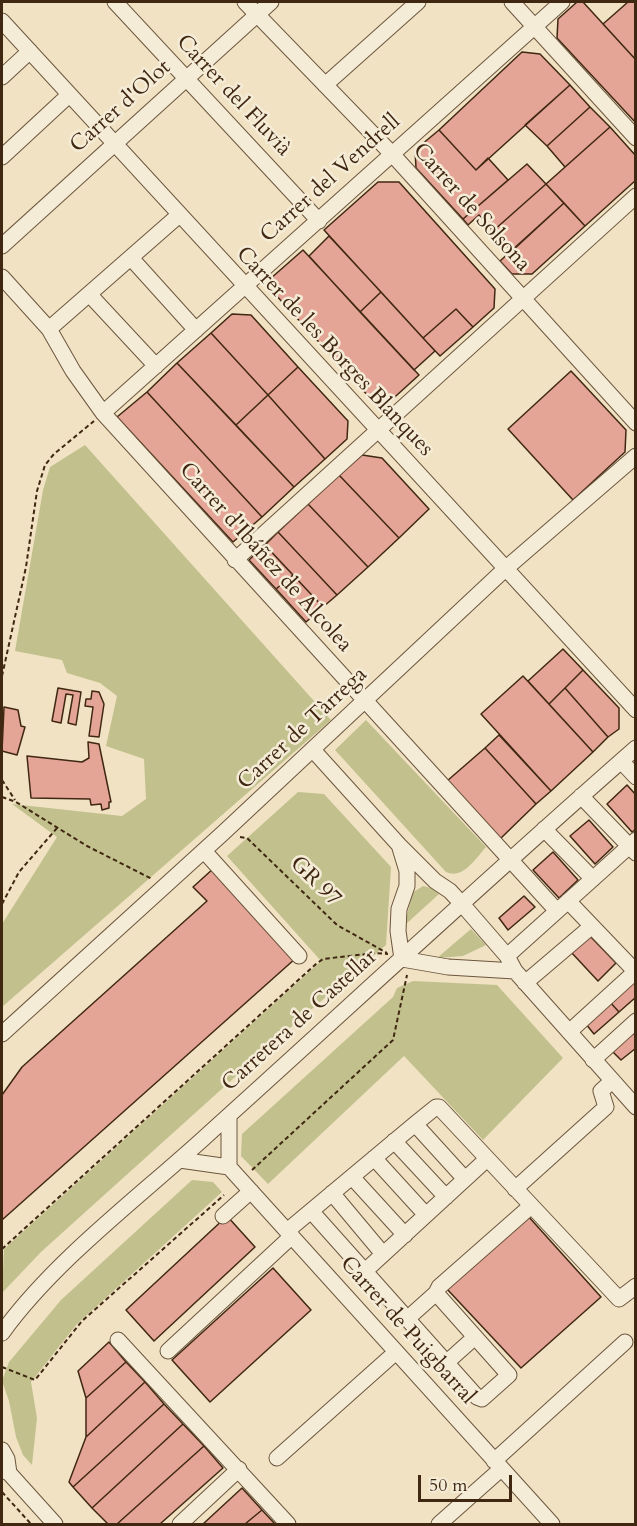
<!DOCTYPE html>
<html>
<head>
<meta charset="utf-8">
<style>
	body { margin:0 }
	#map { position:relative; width:637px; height:1526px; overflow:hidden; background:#f0e2c3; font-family:Cardo,serif }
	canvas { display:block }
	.frame { position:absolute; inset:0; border:3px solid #402711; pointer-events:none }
	.scale { position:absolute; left:418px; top:1475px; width:94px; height:27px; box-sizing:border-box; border:3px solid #402711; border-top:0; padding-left:8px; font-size:18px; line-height:21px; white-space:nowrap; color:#402711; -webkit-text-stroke:4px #f5ecd8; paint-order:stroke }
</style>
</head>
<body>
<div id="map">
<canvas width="637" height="1526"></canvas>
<div class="frame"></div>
<div class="scale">50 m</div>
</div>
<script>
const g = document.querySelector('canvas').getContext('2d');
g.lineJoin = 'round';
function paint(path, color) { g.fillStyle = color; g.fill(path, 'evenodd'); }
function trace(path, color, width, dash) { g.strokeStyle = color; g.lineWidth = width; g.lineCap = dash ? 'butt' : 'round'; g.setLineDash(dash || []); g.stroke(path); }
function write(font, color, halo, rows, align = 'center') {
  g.font = font + ' Cardo,serif'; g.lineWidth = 5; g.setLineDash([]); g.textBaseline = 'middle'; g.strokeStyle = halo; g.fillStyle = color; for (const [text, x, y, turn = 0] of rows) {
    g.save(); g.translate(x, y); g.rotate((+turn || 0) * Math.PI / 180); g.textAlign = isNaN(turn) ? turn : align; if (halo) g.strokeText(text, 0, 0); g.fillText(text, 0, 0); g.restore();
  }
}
const green = new Path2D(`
	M85 445 331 720 2 1007V924L57 837 12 804 122 816 146 799 144 759 106 746 117 696 100 683 67 673 62 660 15 651 43 490 50 467Z
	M366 720 486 847C476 858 463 880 446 872L335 750Z
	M298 792 324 794 391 867 386 945 275 1041 41 1252 2 1293 4 1249 321 961 227 856Z
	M423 886 431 888 439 894 405 925 412 893Z
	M471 929 486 945 463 956 437 958Z
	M413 981 497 985 563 1058 483 1140 404 1056 268 1184 241 1156 242 1134 393 997 397 988Z
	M192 1180 213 1182 222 1192 77 1324 31 1382 37 1418 32 1465 23 1455 16 1437 9 1401 2 1381 9 1362 61 1300Z`);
const building = new Path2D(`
	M577 2H583L636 60V123L557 38 558 19Z
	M628 2H636V60L603 24Z
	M522 52 540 54 570 85 476 170 439 130Z
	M570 85 590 107 547 146 525 125Z
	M590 107 610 127 565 167 547 146Z
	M610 127 636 156V180L585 226 546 184Z
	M439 130 476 170 488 158 508 180 463 219 416 168 415 150Z
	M527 164 546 184 493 231 479 215 468 225 463 219Z
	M378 182H399L495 289 494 308 473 327 456 309 423 338 324 230Z
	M546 184 564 203 512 251 493 231Z
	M564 203 585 226 532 274H512L500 261Z
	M329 236 381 292 360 312 309 256Z
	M303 250 419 375 386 405 376 395 371 399 274 293 279 289 270 279Z
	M381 292 435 351 414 370 360 312Z
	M456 309 473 327 440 356 423 338Z
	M232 314 251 315 298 367 268 395 211 333Z
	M211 333 268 395 236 425 177 363Z
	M177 363 294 487 262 517 147 392Z
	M298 367 348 421 347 439 325 459 268 395Z
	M571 371 626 430 625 452 573 500 508 429Z
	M147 392 262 517 233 542 117 417Z
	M268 395 325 459 294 487 236 425Z
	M362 455 382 458 429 509 399 538 339 475Z
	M339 475 399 538 368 567 308 504Z
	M308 504 368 567 337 595 278 532Z
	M278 532 337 595 323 607 265 545Z
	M265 545 293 575 276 589 249 560Z
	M293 575 323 607 306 622 276 589Z
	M563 649 583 670 549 704 528 681Z
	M583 670 619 708V729L608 737 565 688Z
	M523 676 593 752 551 791 481 714Z
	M58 688 81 692 76 725 68 723 73 695 66 694 61 723 52 721Z
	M565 688 608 737 593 752 549 704Z
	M92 691 99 692 104 704 99 737 89 736 93 707 85 706 86 699H91Z
	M4 707 18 710 21 726 25 727 17 755 2 751Z
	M499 735 551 791 536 804 485 748Z
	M88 742 99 744 111 802H109V808L102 810 101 804 91 805 90 799 31 798 27 756 82 762 89 758Z
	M485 748 536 804 500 839 447 781Z
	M627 785 636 795V829L632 832 607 804Z
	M589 820 613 847 595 864 570 836Z
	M553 852 578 880 559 898 533 870Z
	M214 868 296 958 2 1220V1095L22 1067 207 901 193 887Z
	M524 896 535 907 508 930 499 918Z
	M589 935 616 963 598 981 571 952Z
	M631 981 636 985V997L619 1012 609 1001Z
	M609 1001 619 1012 594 1034 585 1023Z
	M634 1030 636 1048 621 1060 611 1050Z
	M227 1216 255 1247 154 1341 126 1310Z
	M528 1216 601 1297 521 1368 446 1288Z
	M273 1268 311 1310 210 1402 172 1360Z
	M109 1342 126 1362 86 1398 78 1371Z
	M126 1362 145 1382 86 1437V1398Z
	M145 1382 164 1404 73 1487 69 1482 86 1437Z
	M164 1404 183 1424 92 1508 73 1487Z
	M183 1424 204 1446 117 1524H108L92 1508Z
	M204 1446 223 1468 160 1524H117Z
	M242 1488 262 1510 245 1524H203Z
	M262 1510 275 1524H245Z`);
const path = new Path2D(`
	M2 676 26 567 37 491 45 465 54 454 94 421
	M2 780 15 800
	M2 797 16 802 87 846 152 879
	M240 837 247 838 337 925 387 953
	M2 904 19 872 57 828
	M252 1170 393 1040 407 975
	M2 1249 316 964 323 959 375 953 388 954
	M2 1367 35 1380 82 1321 224 1195
	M2 1492 31 1524`);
const minor = new Path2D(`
	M115 2 319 221
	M245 2 393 155 636 423
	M512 2 636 138
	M2 21 636 710
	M2 77 30 51
	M325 85 418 2
	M2 157 69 95
	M2 246 271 2
	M131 258 196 330
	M2 277 49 329 73 371 103 413 557 911
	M89 294 156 366
	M49 329 178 216
	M103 413 562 2
	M235 560 636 196
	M313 750 399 845 435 881 450 891 462 904 507 956 515 971 636 1107
	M621 761 636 777
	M581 796 636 853
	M544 829 593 879
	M400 848 407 871V886L399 909 398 931 402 959
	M204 851 299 956
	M568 901 636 972
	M507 956 636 840
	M402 959 448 967 515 971
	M525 983 592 926
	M569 1032 636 971
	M2 1034 222 834 504 570 636 456
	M593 1060 636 1021
	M415 1124 465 1179
	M394 1141 446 1197
	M374 1158 426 1215
	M180 1160 229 1167 552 1524
	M229 1167V1116
	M352 1177 405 1235
	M515 1189 606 1107 601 1091 612 1081
	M332 1193 383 1254
	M311 1211 477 1397 482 1399 509 1375 436 1293 439 1287 531 1206
	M223 1216 251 1191
	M287 1231 415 1124 436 1107H439L619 1299 636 1286
	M365 1271 487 1159
	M407 1319 436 1293
	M2 1333C54 1261 138 1198 204 1138 348 1008 490 876 636 748
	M118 1340 288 1524
	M168 1351 292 1236
	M446 1363 475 1337
	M2 1450 7 1459 9 1473
	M277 1458 396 1352
	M494 1461 625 1342
	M2 1470 9 1473 55 1524
	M180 1524 239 1469
	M439 1524 501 1469`);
const streetNames = [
	["Carrer del Fluvià",233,96,47],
	["Carrer d'Olot",121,107,-42],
	["Carrer del Vendrell",331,179,-42],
	["Carrer de Solsona",471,208,48],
	["Carrer de les Borges Blanques",334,352,47],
	["Carrer d'Ibáñez de Alcolea",265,558,48],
	["Carrer de Tàrrega",303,729,-43],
	["GR 97",315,882,44],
	["Carretera de Castellar",300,1021,-42],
	["Carrer de Puigbarral",407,1331,48]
];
paint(green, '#c2c18e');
paint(building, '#e4a597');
trace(building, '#402711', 1.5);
trace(minor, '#6c563e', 17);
trace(path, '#402711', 2, [4.5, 3]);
trace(minor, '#f5ecd8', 15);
write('22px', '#402711', '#f5ecd8', streetNames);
</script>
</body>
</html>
